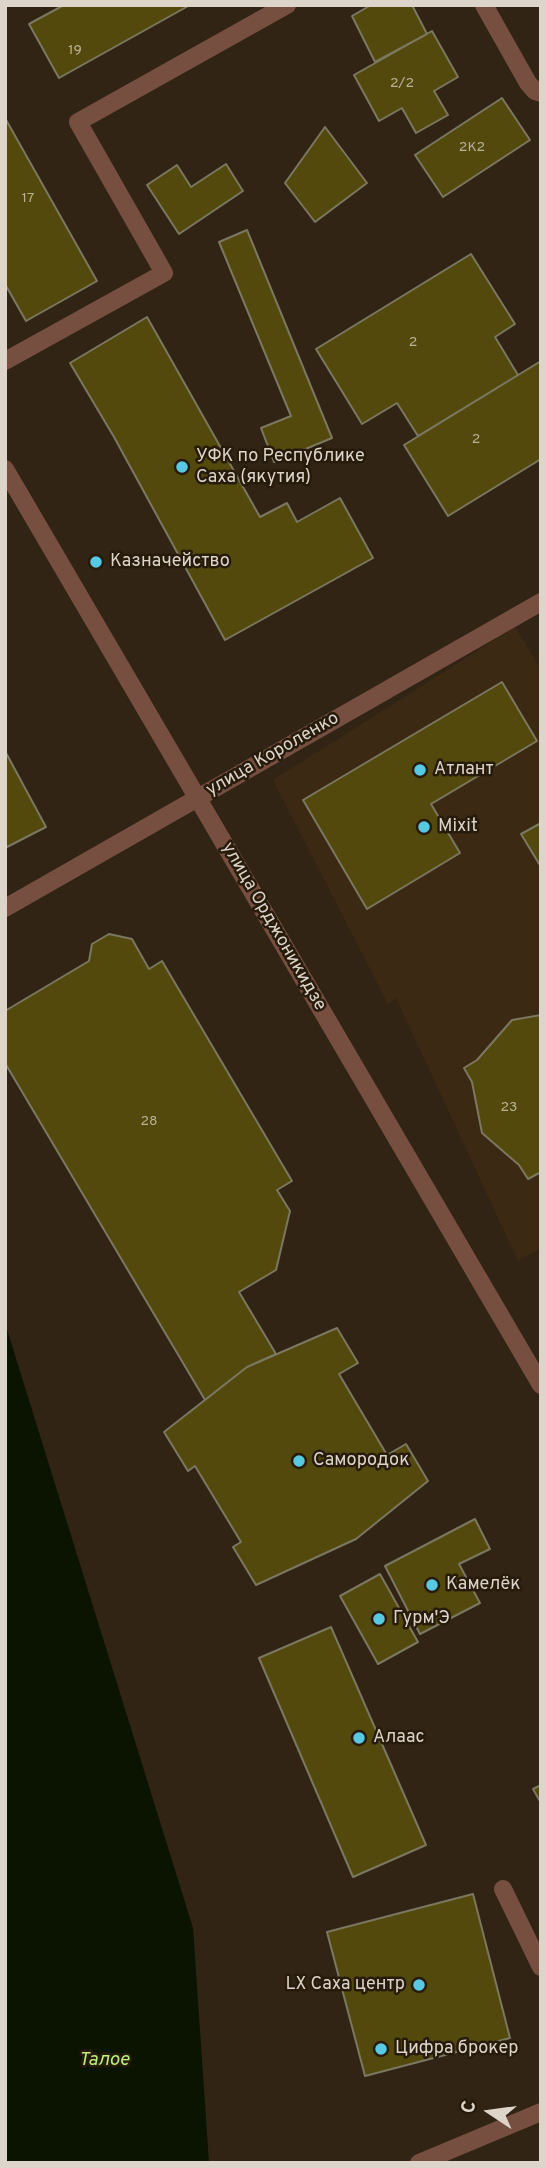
<!DOCTYPE html>
<html>
<head>
<meta charset="utf-8">
<style>
	body { margin:0 }
	#map { position:relative; width:546px; height:2168px; overflow:hidden; background:#312414; font-family:Overpass,sans-serif }
	canvas { display:block }
	.frame { position:absolute; inset:0; border:7px solid #ddd4ca; pointer-events:none }
	.north { position:absolute; left:455px; top:2077px; width:70px; height:70px; -webkit-text-stroke:5px #271b0b; paint-order:stroke; rotate:283deg; font-size:19px; font-weight:700; line-height:28px; text-align:center; color:#ddd4ca }
	.north::after { content:''; display:block; margin:auto; width:24px; height:32px; background:#ddd4ca; clip-path:polygon(50% 0,100% 100%,50% 72%,0 100%) }
</style>
</head>
<body>
<div id="map">
<canvas width="546" height="2168"></canvas>
<div class="frame"></div>
<div class="north">С</div>
</div>
<script>
const g = document.querySelector('canvas').getContext('2d');
g.lineJoin = 'round';
function paint(path, color) { g.fillStyle = color; g.fill(path, 'evenodd'); }
function trace(path, color, width, dash) { g.strokeStyle = color; g.lineWidth = width; g.lineCap = dash ? 'butt' : 'round'; g.setLineDash(dash || []); g.stroke(path); }
function write(font, color, halo, rows, align = 'center') {
  g.font = font + ' Overpass,sans-serif'; g.lineWidth = 5; g.setLineDash([]); g.textBaseline = 'middle'; g.strokeStyle = halo; g.fillStyle = color; for (const [text, x, y, turn = 0] of rows) {
    g.save(); g.translate(x, y); g.rotate((+turn || 0) * Math.PI / 180); g.textAlign = isNaN(turn) ? turn : align; if (halo) g.strokeText(text, 0, 0); g.fillText(text, 0, 0); g.restore();
  }
}
const built = new Path2D(`
	M515 627 541 669V1248L518 1261 396 998 388 1004 273 780Z`);
const water = new Path2D(`
	M5 1323 193 1928 209 2163H7L5 2159Z`);
const building = new Path2D(`
	M64 5H190L59 78 29 24Z
	M371 5H412L427 34 375 62 352 16Z
	M432 31 458 77 434 91 448 115 416 133 402 108 379 121 354 75Z
	M502 98 530 140 443 197 415 155Z
	M5 118 97 281 26 321 5 284Z
	M325 127 367 183 315 222 285 183Z
	M226 164 243 191 179 234 147 185 177 165 191 187Z
	M247 230 332 438 274 462 261 428 291 416 219 242Z
	M471 254 515 324 495 337 518 375 418 436 397 403 362 424 316 349Z
	M147 317 260 517 287 503 297 522 340 498 373 558 225 640 114 437 70 363Z
	M541 361V459L448 516 404 445Z
	M502 682 537 741 431 804 460 853 367 909 303 800Z
	M5 751 46 827 5 848Z
	M541 823V867L521 834Z
	M109 934 132 939 149 969 162 961 292 1181 277 1190 290 1211 276 1270 239 1292 276 1354 247 1367 205 1400 5 1063V1011L89 961 92 944Z
	M541 1015V1172L528 1179 519 1165 482 1133 472 1082 464 1068 477 1060 512 1020Z
	M337 1328 358 1363 339 1374 387 1455 406 1444 428 1481 356 1539 256 1585 233 1547 241 1542 195 1466 188 1471 164 1432 247 1367Z
	M475 1519 490 1549 459 1564 480 1603 420 1634 385 1566Z
	M380 1574 418 1642 378 1664 340 1596Z
	M331 1627 426 1845 353 1877 259 1658Z
	M541 1785V1803L533 1789Z
	M473 1894 510 2038 365 2076 327 1932Z`);
const minor = new Path2D(`
	M484 5 528 83 535 91 541 93
	M5 361 164 273 78 122 287 5
	M5 469 541 1385
	M5 908 541 602
	M503 1889 541 1967
	M419 2163 541 2112`);
const markers = [
	[182,467,7,"#57c9e2"],
	[96,562,7,"#57c9e2"],
	[420,770,7,"#57c9e2"],
	[424,827,7,"#57c9e2"],
	[299,1461,7,"#57c9e2"],
	[432,1585,7,"#57c9e2"],
	[379,1619,7,"#57c9e2"],
	[359,1738,7,"#57c9e2"],
	[419,1985,7,"#57c9e2"],
	[381,2049,7,"#57c9e2"]
];
const numberNames = [
	["19",75,51],
	["2/2",402,84],
	["2К2",472,148],
	["17",28,199],
	["2",413,343],
	["2",476,440],
	["23",509,1108],
	["28",149,1122]
];
const poiNames = [
	["УФК по Республике",196,457],
	["Саха (якутия)",196,478],
	["Казначейство",110,562],
	["Атлант",434,770],
	["Mixit",438,827],
	["Самородок",313,1461],
	["Камелёк",446,1585],
	["Гурм'Э",393,1619],
	["Алаас",373,1738],
	["LX Саха центр",405,1985,"right"],
	["Цифра брокер",395,2049]
];
const streetNames = [
	["улица Короленко",273,755,-30],
	["улица Орджоникидзе",273,927,60]
];
const waterNames = [
	["Талое",104,2061]
];
paint(built, '#3b2914');
paint(water, '#0a1400');
paint(building, '#53490c');
trace(building, '#7b7761', 2);
trace(minor, '#764f40', 18);
for (const [x, y, r, color] of markers) { const dot = new Path2D(); dot.arc(x, y, r, 0, 2 * Math.PI); g.fillStyle = color; g.fill(dot); trace(dot, '#271b0b', 2.5); }
write('14px', '#bab19a', null, numberNames);
write('18px', '#ddd4ca', '#271b0b', poiNames, 'left');
write('18px', '#ddd4ca', '#271b0b', streetNames);
write('italic 19px', '#bdf078', '#271b0b', waterNames);
</script>
</body>
</html>
